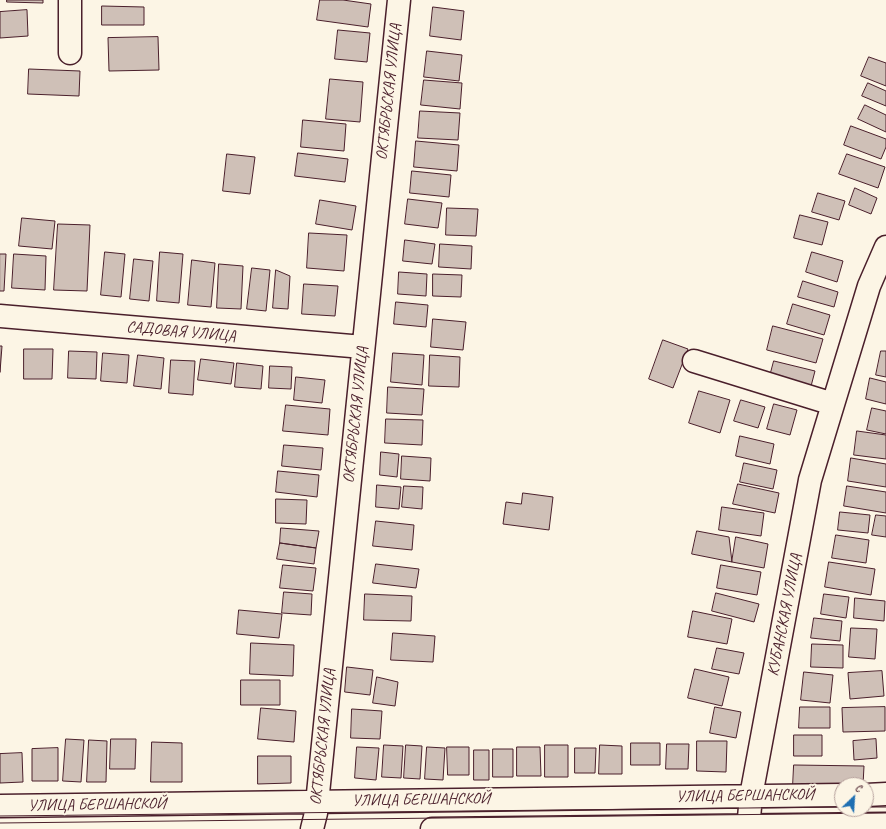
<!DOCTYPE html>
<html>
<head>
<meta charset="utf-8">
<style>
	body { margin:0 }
	#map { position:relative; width:886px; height:829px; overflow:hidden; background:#fcf5e5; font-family:Caveat,sans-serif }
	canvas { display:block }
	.north { position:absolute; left:834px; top:777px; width:40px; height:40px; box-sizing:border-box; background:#fcf5e5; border:1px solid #b59f9b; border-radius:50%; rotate:25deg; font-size:11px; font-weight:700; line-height:16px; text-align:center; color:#4a1f2b }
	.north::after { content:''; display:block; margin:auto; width:14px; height:18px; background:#1f6fb2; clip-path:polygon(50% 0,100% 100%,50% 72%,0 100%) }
</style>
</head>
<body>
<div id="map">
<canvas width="886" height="829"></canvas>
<div class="north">С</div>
</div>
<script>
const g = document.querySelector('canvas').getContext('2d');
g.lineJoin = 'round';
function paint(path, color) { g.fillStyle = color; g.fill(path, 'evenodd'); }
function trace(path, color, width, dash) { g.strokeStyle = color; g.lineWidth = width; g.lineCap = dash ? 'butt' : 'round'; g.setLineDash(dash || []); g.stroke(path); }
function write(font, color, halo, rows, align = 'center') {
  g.font = font + ' Caveat,sans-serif'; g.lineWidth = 4; g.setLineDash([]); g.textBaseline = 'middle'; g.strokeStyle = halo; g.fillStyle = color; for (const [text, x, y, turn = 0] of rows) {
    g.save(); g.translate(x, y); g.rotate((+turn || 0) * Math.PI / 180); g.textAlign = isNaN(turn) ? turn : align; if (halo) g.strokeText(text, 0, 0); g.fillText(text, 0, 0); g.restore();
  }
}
const building = new Path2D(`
	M7 0H43V3L7 2Z
	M320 0H343L371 4 368 27 317 20Z
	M102 6 144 7V25H102Z
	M433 7 464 11 461 40 430 36Z
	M27 10 28 36 0 38V12Z
	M338 30 370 33 367 62 335 59Z
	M158 37 159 70 109 71 108 38Z
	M427 51 462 55 459 81 424 77Z
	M869 57 886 63V86L861 76Z
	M29 69 80 71 79 96 28 94Z
	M330 79 363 82 360 122 326 119Z
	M424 80 462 83 460 109 421 105Z
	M868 83 886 91V106L862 96Z
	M865 105 886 115V132L858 119Z
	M420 111 460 113 458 140 418 138Z
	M303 120 346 124 344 151 301 147Z
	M851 126 886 139V147L881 159 844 145Z
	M416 141 459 145 457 171 414 167Z
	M298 153 348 159 345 182 295 176Z
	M227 154 255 157 250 194 223 191Z
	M847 154 885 167 878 188 839 174Z
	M412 171 451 175 449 197 410 193Z
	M855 188 877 198 871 214 849 205Z
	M818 193 845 201 839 220 812 212Z
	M408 199 442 203 438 228 405 224Z
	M320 200 356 206 352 230 316 224Z
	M447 208 478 209 476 236 446 235Z
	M800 215 828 222 822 245 794 238Z
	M22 218 55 221 52 249 19 246Z
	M58 224 90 225 87 291 54 290Z
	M309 233 347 235 344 271 307 268Z
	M405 240 435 244 432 264 403 261Z
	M440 244 472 246 471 269 439 267Z
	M105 252 125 254 121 297 101 295Z
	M160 252 183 254 179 303 157 301Z
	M812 252 843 261 837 282 806 272Z
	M0 254H6L4 291H0Z
	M14 254 46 256 45 290 12 288Z
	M134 259 153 261 149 301 130 299Z
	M192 260 215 263 211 307 188 305Z
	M219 264 243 266 241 309 217 308Z
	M252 268 270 270 266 311 247 309Z
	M276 270 290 276 288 309 273 308Z
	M399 272 427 274 426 296 398 294Z
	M433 274 462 275 461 297 433 296Z
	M803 281 838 292 834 307 798 297Z
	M304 284 338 286 335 316 302 314Z
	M396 302 428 305 426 327 394 324Z
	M793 304 830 315 824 335 787 324Z
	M433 319 466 322 463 350 431 347Z
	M773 326 823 339 816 363 767 350Z
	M663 340 688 349 673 388 649 379Z
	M0 346H2L0 372Z
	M24 349H53L52 379H24Z
	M69 351 97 352 96 379 68 378Z
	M881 351H886V377L876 375Z
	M103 353 129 355 127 383 101 381Z
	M393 353 424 355 422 385 391 382Z
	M138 355 164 358 161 389 134 386Z
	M430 355 460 357 459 387 429 386Z
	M201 359 234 363 231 384 198 380Z
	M171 360 195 361 193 395 169 393Z
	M774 361 815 371 810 390 769 380Z
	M237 363 263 366 261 389 235 387Z
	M270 366 292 367 291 389 269 388Z
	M296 377 325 380 322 403 294 400Z
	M870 378 886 382V404L866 399Z
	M388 387 424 389 422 415 387 413Z
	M699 391 730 400 720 433 689 423Z
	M741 400 765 407 758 428 734 421Z
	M774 404 797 410 790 435 767 429Z
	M286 405 330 409 328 435 283 431Z
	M872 408 886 411V434L867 430Z
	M386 419 423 420 422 445 385 443Z
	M857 431 886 435V459L854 455Z
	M740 436 774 444 770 464 736 456Z
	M284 445 323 448 321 470 282 466Z
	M381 452 399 454 397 477 380 475Z
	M402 456 431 458 430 481 401 479Z
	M851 458 886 464V487L848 481Z
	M744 463 777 470 773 489 740 482Z
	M278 471 319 475 317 497 276 492Z
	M738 484 779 493 775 513 733 504Z
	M377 485 401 487 399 509 376 507Z
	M404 486 423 487 422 509 402 507Z
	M847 486 886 492V513L844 506Z
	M523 493 553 497 549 530 503 524 506 502 521 504Z
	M276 499 307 500 306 524 276 523Z
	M722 507 764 513 761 536 719 530Z
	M840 512 870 515 868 533 838 530Z
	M876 515 886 516V537L872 535Z
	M376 521 414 525 412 550 373 546Z
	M281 528 319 531 316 548 280 543Z
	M697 531 729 537 732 562 692 554Z
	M836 535 869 540 866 563 832 558Z
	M736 537 768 544 764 568 732 562Z
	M280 543 316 548 314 564 277 559Z
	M829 562 875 569 871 595 825 587Z
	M376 564 419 569 416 588 373 583Z
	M283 565 316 568 313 591 280 588Z
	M721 565 761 572 757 595 717 588Z
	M284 592 312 594 311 615 282 613Z
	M716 593 759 604 754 622 712 611Z
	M365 594 412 596 411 621 364 620Z
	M824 594 849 597 846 618 821 614Z
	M855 598 885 601 884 621 854 618Z
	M239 610 282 614 279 638 237 634Z
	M693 611 732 619 727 644 688 637Z
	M814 618 842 621 840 641 811 638Z
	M851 628 877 629 875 659 849 657Z
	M393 633 435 636 433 662 391 660Z
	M251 643 294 645 293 676 250 674Z
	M812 644 843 645V668L811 667Z
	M717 648 744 653 739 674 712 669Z
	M347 667 373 670 370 695 345 692Z
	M695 669 729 677 722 706 688 698Z
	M882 671 884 696 850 699 848 673Z
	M804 672 833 675 830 703 801 700Z
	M377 677 398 682 395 706 373 703Z
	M241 680H280V705H241Z
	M715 707 741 712 736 738 710 733Z
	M800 707H830V728H799Z
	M885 707V731L843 732 842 708Z
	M261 708 296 711 294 742 258 739Z
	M352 709 382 711 380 739 351 738Z
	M794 735H822V756H794Z
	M66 739 84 740 81 782 63 781Z
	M111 739H136L135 769H110Z
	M876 739 877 758 854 760 853 741Z
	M89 740 107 741 106 782H87Z
	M697 741H727L726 772 697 771Z
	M152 742 182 743V782H151Z
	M631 743H660V765H631Z
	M667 744H689L688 769H666Z
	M384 745 403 746 401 778 382 777Z
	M406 745 422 746 420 779 404 778Z
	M545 745H568V777H545Z
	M600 745 622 746V774H599Z
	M357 747 379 748 376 780 355 778Z
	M427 747 445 748 443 780 425 779Z
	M447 747H469V775H448Z
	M517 747H540L541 776H517Z
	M58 748V781H32V749Z
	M575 748H596L595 773H575Z
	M493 749H513V777H493Z
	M474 750H489V780H474Z
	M22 753 23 782 0 783V754Z
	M258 756H291V783L258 784Z
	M794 765 864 766 863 785 793 786Z`);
const minor = new Path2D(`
	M70 0V53
	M0 316 363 347
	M694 361 833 404
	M866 795 886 794
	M0 806 842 795
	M312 829 316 813 399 0
	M432 829 886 824
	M748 829 751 796 810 480 869 286 886 247`);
const tram = new Path2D(`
	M866 807H886
	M0 816 842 807
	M0 823 886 813`);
const streetNames = [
	["ОКТЯБРЬСКАЯ УЛИЦА",389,92,-84],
	["САДОВАЯ УЛИЦА",181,332,5],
	["ОКТЯБРЬСКАЯ УЛИЦА",356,415,-84],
	["КУБАНСКАЯ УЛИЦА",785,615,-79],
	["ОКТЯБРЬСКАЯ УЛИЦА",323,737,-84],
	["УЛИЦА БЕРШАНСКОЙ",745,796,-1],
	["УЛИЦА БЕРШАНСКОЙ",421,800,-1],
	["УЛИЦА БЕРШАНСКОЙ",97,805,-1]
];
paint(building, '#cfc0b7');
trace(building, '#4a1f2b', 1);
trace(minor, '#4a1f2b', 25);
trace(minor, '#fcf5e5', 22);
trace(tram, '#4a1f2b', 1);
write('16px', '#4a1f2b', '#fcf5e5', streetNames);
</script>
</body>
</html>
